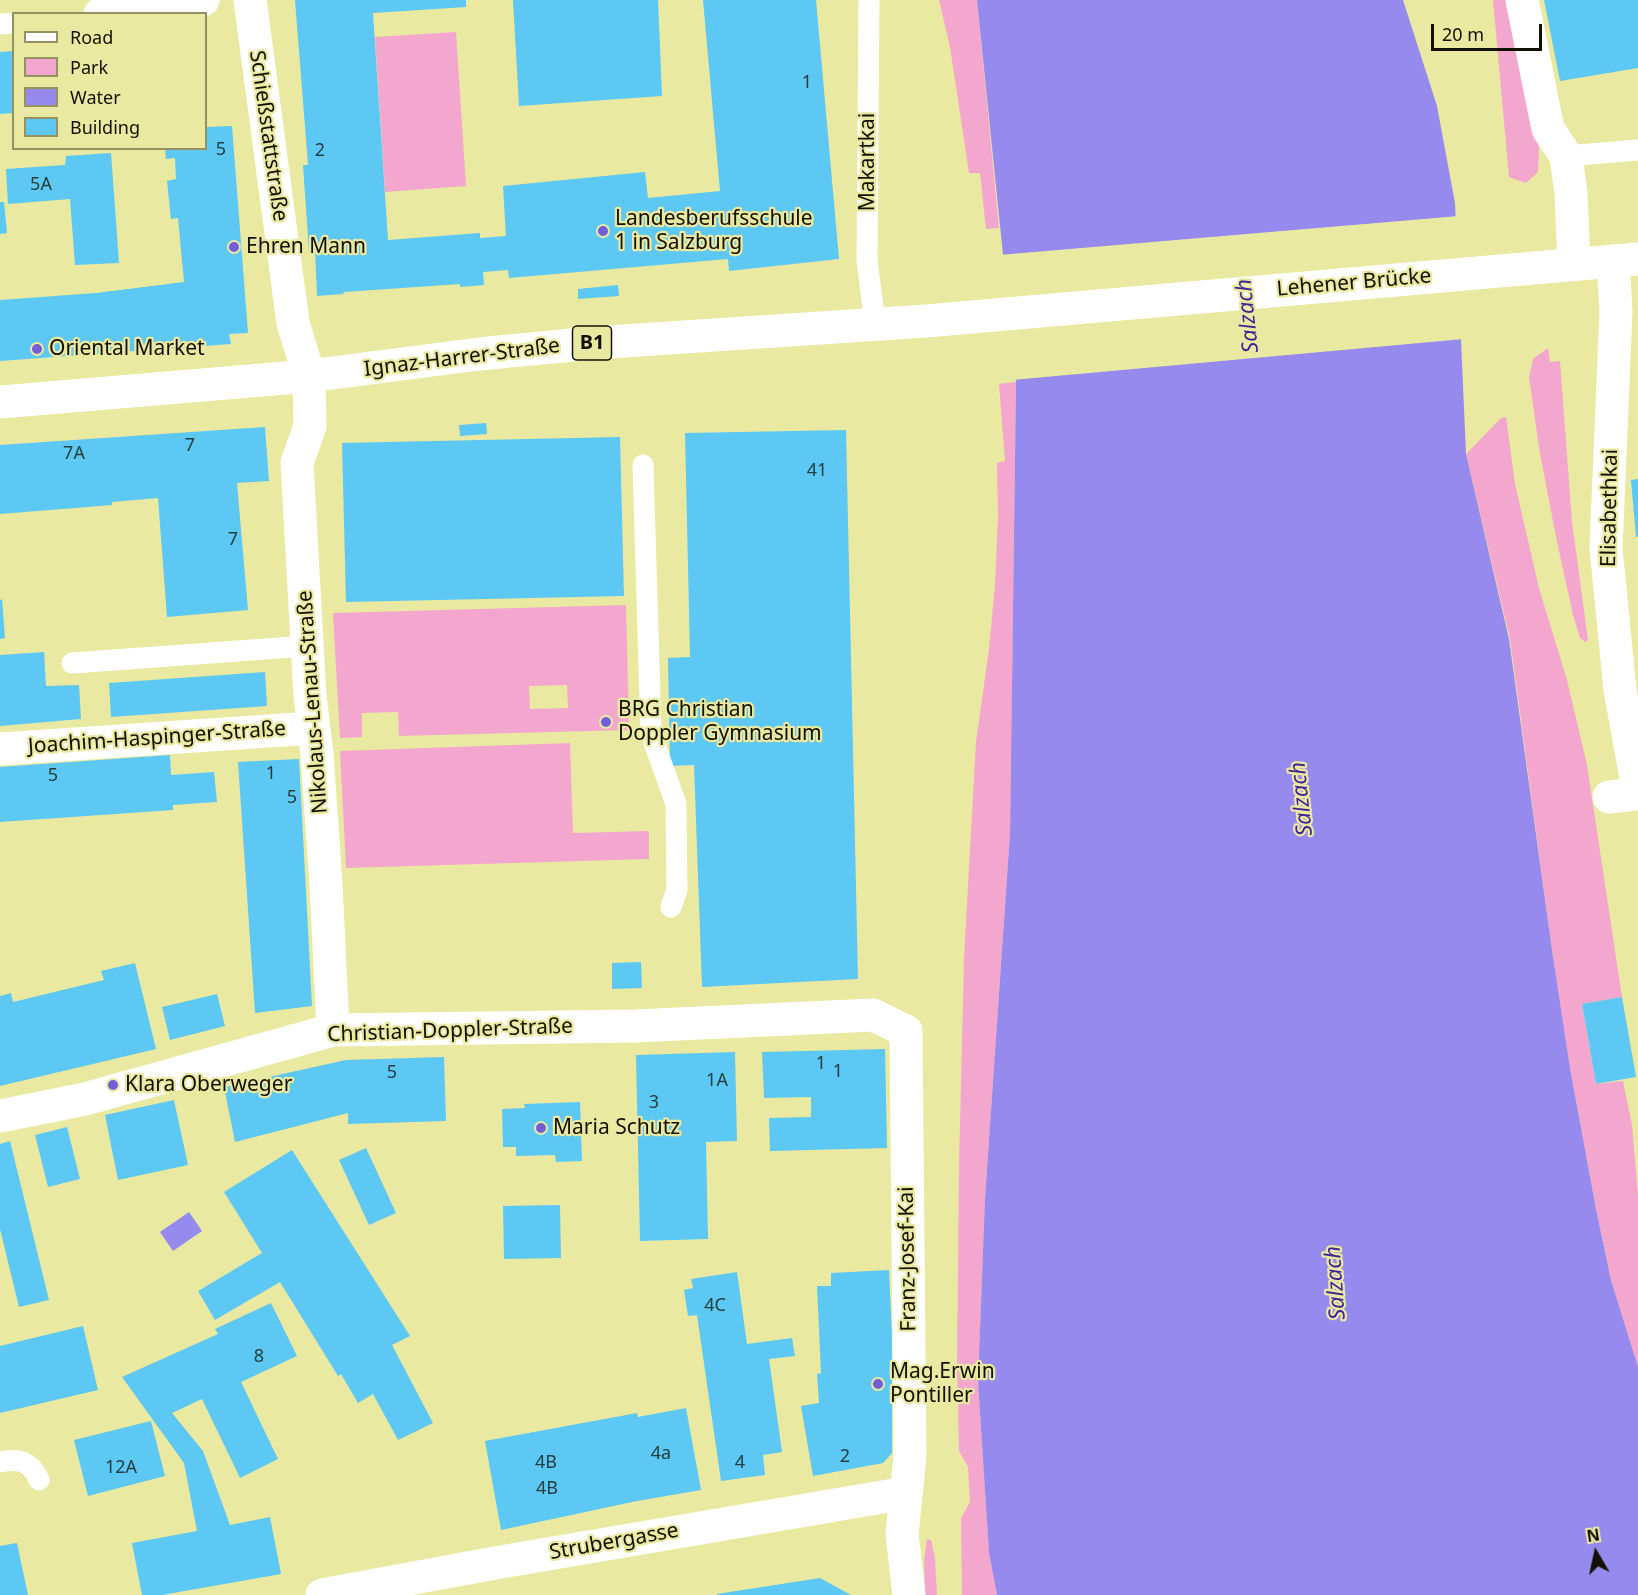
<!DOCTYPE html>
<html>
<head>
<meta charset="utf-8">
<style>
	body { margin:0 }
	#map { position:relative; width:1638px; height:1595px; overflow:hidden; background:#eae9a1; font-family:"Noto Sans",sans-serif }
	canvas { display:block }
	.legend { position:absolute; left:12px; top:12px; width:195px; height:138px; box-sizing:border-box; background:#eae9a1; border:2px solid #949261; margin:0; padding:8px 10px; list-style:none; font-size:18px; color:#121000 }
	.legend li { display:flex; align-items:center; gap:12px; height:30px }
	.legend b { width:30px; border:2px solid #949261 }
	.north { position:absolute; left:1566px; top:1523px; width:60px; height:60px; -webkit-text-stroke:4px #eae9a1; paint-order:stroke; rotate:351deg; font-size:16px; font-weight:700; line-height:24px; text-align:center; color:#121000 }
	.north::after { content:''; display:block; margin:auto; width:21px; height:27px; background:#121000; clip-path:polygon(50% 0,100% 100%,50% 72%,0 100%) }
	.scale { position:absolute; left:1431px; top:24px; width:111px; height:27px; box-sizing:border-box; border:3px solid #121000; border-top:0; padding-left:8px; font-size:18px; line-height:21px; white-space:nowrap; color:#121000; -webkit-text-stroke:4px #eae9a1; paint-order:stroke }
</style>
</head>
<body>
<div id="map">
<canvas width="1638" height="1595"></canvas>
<ul class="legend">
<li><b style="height:8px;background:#fff"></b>Road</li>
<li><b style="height:16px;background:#f4a7ce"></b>Park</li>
<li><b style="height:16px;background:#968aee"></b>Water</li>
<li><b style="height:16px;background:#5cc8f3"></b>Building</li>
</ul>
<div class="north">N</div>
<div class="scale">20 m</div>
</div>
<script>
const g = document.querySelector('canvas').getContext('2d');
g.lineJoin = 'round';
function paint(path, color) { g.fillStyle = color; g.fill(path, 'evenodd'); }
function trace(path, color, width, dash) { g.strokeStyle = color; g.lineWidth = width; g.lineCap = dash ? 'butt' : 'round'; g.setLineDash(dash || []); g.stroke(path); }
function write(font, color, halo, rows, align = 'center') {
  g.font = font + ' "Noto Sans",sans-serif'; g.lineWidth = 4.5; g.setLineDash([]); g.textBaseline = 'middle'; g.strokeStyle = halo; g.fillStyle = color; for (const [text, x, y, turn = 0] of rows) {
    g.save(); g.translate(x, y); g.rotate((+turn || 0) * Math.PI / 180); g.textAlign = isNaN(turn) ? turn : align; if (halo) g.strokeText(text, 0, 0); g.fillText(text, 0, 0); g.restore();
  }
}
const green = new Path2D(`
	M939 0H977L999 228 986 229 980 173H969L950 47Z
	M1493 0H1510L1539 148 1538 172 1526 183 1509 177Z
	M456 32 466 186 385 192 375 37Z
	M1548 348 1550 362 1560 361 1572 522 1588 640 1585 642 1580 638 1573 615 1556 537 1539 448 1529 377 1533 359Z
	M1016 382 1010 833 985 1198 978 1381 989 1553 997 1595H962L961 1518 970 1502 968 1467 959 1451 957 1364 959 1165 964 958 976 742 989 649 995 585 998 517 997 463 1005 461 999 384Z
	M1506 417 1515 484 1539 588 1567 680 1587 765 1622 997 1582 1004 1596 1084 1623 1081 1632 1125 1638 1195V1367L1611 1280 1596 1209 1570 1068 1552 950 1510 639 1466 454 1501 418Z
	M626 605 629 730 399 736 398 712 362 713V737L340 738 333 613ZM567 685 568 708 530 709 529 686Z
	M570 743 573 833 649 831V859L346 868 340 751Z
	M927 1539 931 1540 935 1558 937 1595H925L924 1560Z`);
const water = new Path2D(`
	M977 0H1403L1437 106 1455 203 1466 454 1509 639 1552 950 1570 1068 1596 1209 1611 1280 1638 1367V1595H997L989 1553 978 1381 985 1198 1010 833 1016 382Z
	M189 1212 202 1231 173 1251 160 1232Z`);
const pier = new Path2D(`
	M1459 216 1464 339 1012 380 999 255Z`);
const building = new Path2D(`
	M295 0H466V7L373 13 388 240 480 233V238L506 236 503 186 645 172 648 198 720 191 703 0H816L839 259 729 271 728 259 509 278 508 270 483 272 484 285 460 287V284L344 292 343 294 317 296 315 251 309 252 303 165H308Z
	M513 0H658L662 96 519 106Z
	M1544 0H1638V68L1560 81Z
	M14 51V113L0 114V52Z
	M232 126 248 333 229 334 231 344 0 361V300L96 293 184 282 178 218 171 219 167 181 176 179 175 158 166 159 165 148H206V127Z
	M111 153 119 263 75 265 70 199 8 204 6 169 65 165 66 156Z
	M0 202H4L7 233 0 234Z
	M618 285 619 296 578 299V289Z
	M486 423 487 434 460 436 459 425Z
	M265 427 269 481 237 483 248 610 167 617 158 498 112 502V505L0 514V445Z
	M846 430 858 979 702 987 694 765 670 766 668 658 690 657 685 433Z
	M620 437 624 596 346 602 342 443Z
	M1638 479V537H1636L1631 480Z
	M2 599 5 638 0 639V600Z
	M44 652 46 686 79 685 81 719 0 726V655Z
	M265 672 267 706 111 717 109 683Z
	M170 755 171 775 214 772 217 802 173 805V810L0 822V767Z
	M299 759 312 1006 255 1013 238 762Z
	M641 962 642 988 612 989V963Z
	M135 963 156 1049 0 1086V996L11 993 13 1002 104 980 101 971Z
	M217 994 225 1026 170 1040 162 1007Z
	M1622 997 1636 1077 1596 1084 1582 1004Z
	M885 1049 887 1148 770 1151 769 1118 811 1117V1097L764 1098 762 1052Z
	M735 1052 737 1141 706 1142 708 1239 640 1241 636 1055Z
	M444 1057 446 1121 348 1124V1113L235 1142 224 1087 346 1060Z
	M174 1100 188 1165 118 1180 105 1115Z
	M580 1102 582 1161 556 1162 555 1155 516 1156V1147H503L502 1109 525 1108 524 1104Z
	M67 1127 80 1179 48 1187 35 1135Z
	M10 1141 49 1300 19 1307 0 1229V1144Z
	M366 1148 396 1213 369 1225 339 1160Z
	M292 1150 410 1336 392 1345 433 1423 398 1440 373 1394 358 1403 341 1374 338 1376 280 1282 215 1320 198 1291 262 1253 224 1192Z
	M560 1205 561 1258 504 1259 503 1206Z
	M889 1270 892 1336V1453L883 1463 813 1476 801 1406 819 1403 817 1374 821 1373 817 1286H831V1273Z
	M737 1272 747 1344 792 1338 795 1356 769 1359 782 1452 763 1455 765 1475 721 1481 697 1315 688 1316 684 1290 693 1288 691 1279Z
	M271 1303 297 1356 241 1382 278 1459 240 1478 202 1399 172 1413 203 1451 230 1525 270 1517 281 1574 162 1595H142L132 1543 197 1531 184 1463 122 1377 218 1334 215 1329Z
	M83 1326 98 1390 0 1413V1346Z
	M686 1408 701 1490 637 1501 501 1530 485 1441 637 1413 638 1417Z
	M151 1421 165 1476 88 1496 74 1440Z
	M17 1543 28 1595H0V1546Z
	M820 1578 851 1595H717V1594Z`);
const service = new Path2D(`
	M869 0 867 260 875 324
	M0 24 14 23
	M1566 156 1638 150
	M643 465 651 734 676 804 677 890 671 907
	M72 663 307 646
	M0 1462C19 1458 31 1461 39 1480`);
const minor = new Path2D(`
	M250 0 293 323 309 376 310 426 297 463 310 696 317 754 326 884 333 1030
	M1522 0 1548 129 1566 156 1571 194 1574 264
	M100 14 203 0
	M1613 261 1616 311 1606 548 1620 690 1638 788
	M0 749 313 728
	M1609 797 1638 794
	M0 1116 85 1099 333 1030 635 1026 873 1015 906 1031 910 1456 902 1534 909 1595
	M322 1595 495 1563 906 1493`);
const primary = new Path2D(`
	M0 402 309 376 479 354 593 343 926 321 1638 259`);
const markers = [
	[603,231,6,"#745ed8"],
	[234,247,6,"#745ed8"],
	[37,349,6,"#745ed8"],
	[606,722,6,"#745ed8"],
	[113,1085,6,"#745ed8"],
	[541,1128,6,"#745ed8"],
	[878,1384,6,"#745ed8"]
];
const numberNames = [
	["1",807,83],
	["5",221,150],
	["2",320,151],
	["5A",41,185],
	["7",190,446],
	["7A",74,454],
	["41",817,471],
	["7",233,540],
	["1",271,774],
	["5",53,776],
	["5",292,798],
	["1",821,1064],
	["1",838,1072],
	["5",392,1073],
	["1A",717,1081],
	["3",654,1103],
	["4C",715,1306],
	["8",259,1357],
	["4a",661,1454],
	["2",845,1457],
	["4B",546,1463],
	["4",740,1463],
	["12A",121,1468],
	["4B",547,1489]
];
const shields = [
	[592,343,39]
];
const shieldNames = [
	["B1",592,343]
];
const streetNames = [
	["Schießstattstraße",268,136,82],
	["Makartkai",868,162,-90],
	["Lehener Brücke",1354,283,-5],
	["Ignaz-Harrer-Straße",462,358,-7],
	["Elisabethkai",1610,508,-89],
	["Nikolaus-Lenau-Straße",313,702,-94],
	["Joachim-Haspinger-Straße",157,738,-4],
	["Christian-Doppler-Straße",450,1031,-2],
	["Franz-Josef-Kai",908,1259,-91],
	["Strubergasse",614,1542,-10]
];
const poiNames = [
	["Landesberufsschule",615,219],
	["1 in Salzburg",615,243],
	["Ehren Mann",246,247],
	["Oriental Market",49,349],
	["BRG Christian",618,710],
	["Doppler Gymnasium",618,734],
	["Klara Oberweger",125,1085],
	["Maria Schutz",553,1128],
	["Mag.Erwin",890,1372],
	["Pontiller",890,1396]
];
const waterNames = [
	["Salzach",1248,316,-96],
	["Salzach",1302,799,-96],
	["Salzach",1336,1283,-94]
];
paint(green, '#f4a7ce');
paint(water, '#968aee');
paint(pier, '#eae9a1');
paint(building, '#5cc8f3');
trace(service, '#fff', 21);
trace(minor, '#fff', 33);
trace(primary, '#fff', 33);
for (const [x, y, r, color] of markers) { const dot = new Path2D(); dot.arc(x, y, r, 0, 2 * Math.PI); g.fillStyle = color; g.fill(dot); trace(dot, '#eae9a1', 2); }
write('18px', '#243e3d', null, numberNames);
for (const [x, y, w] of shields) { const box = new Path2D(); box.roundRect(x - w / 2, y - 17, w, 34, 4.5); g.fillStyle = '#eae9a1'; g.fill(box); trace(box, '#121000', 1.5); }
write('bold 20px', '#121000', null, shieldNames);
write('21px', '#121000', '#eae9a1', streetNames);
write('21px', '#121000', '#eae9a1', poiNames, 'left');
write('italic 22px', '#422296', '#eae9a1', waterNames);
</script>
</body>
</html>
